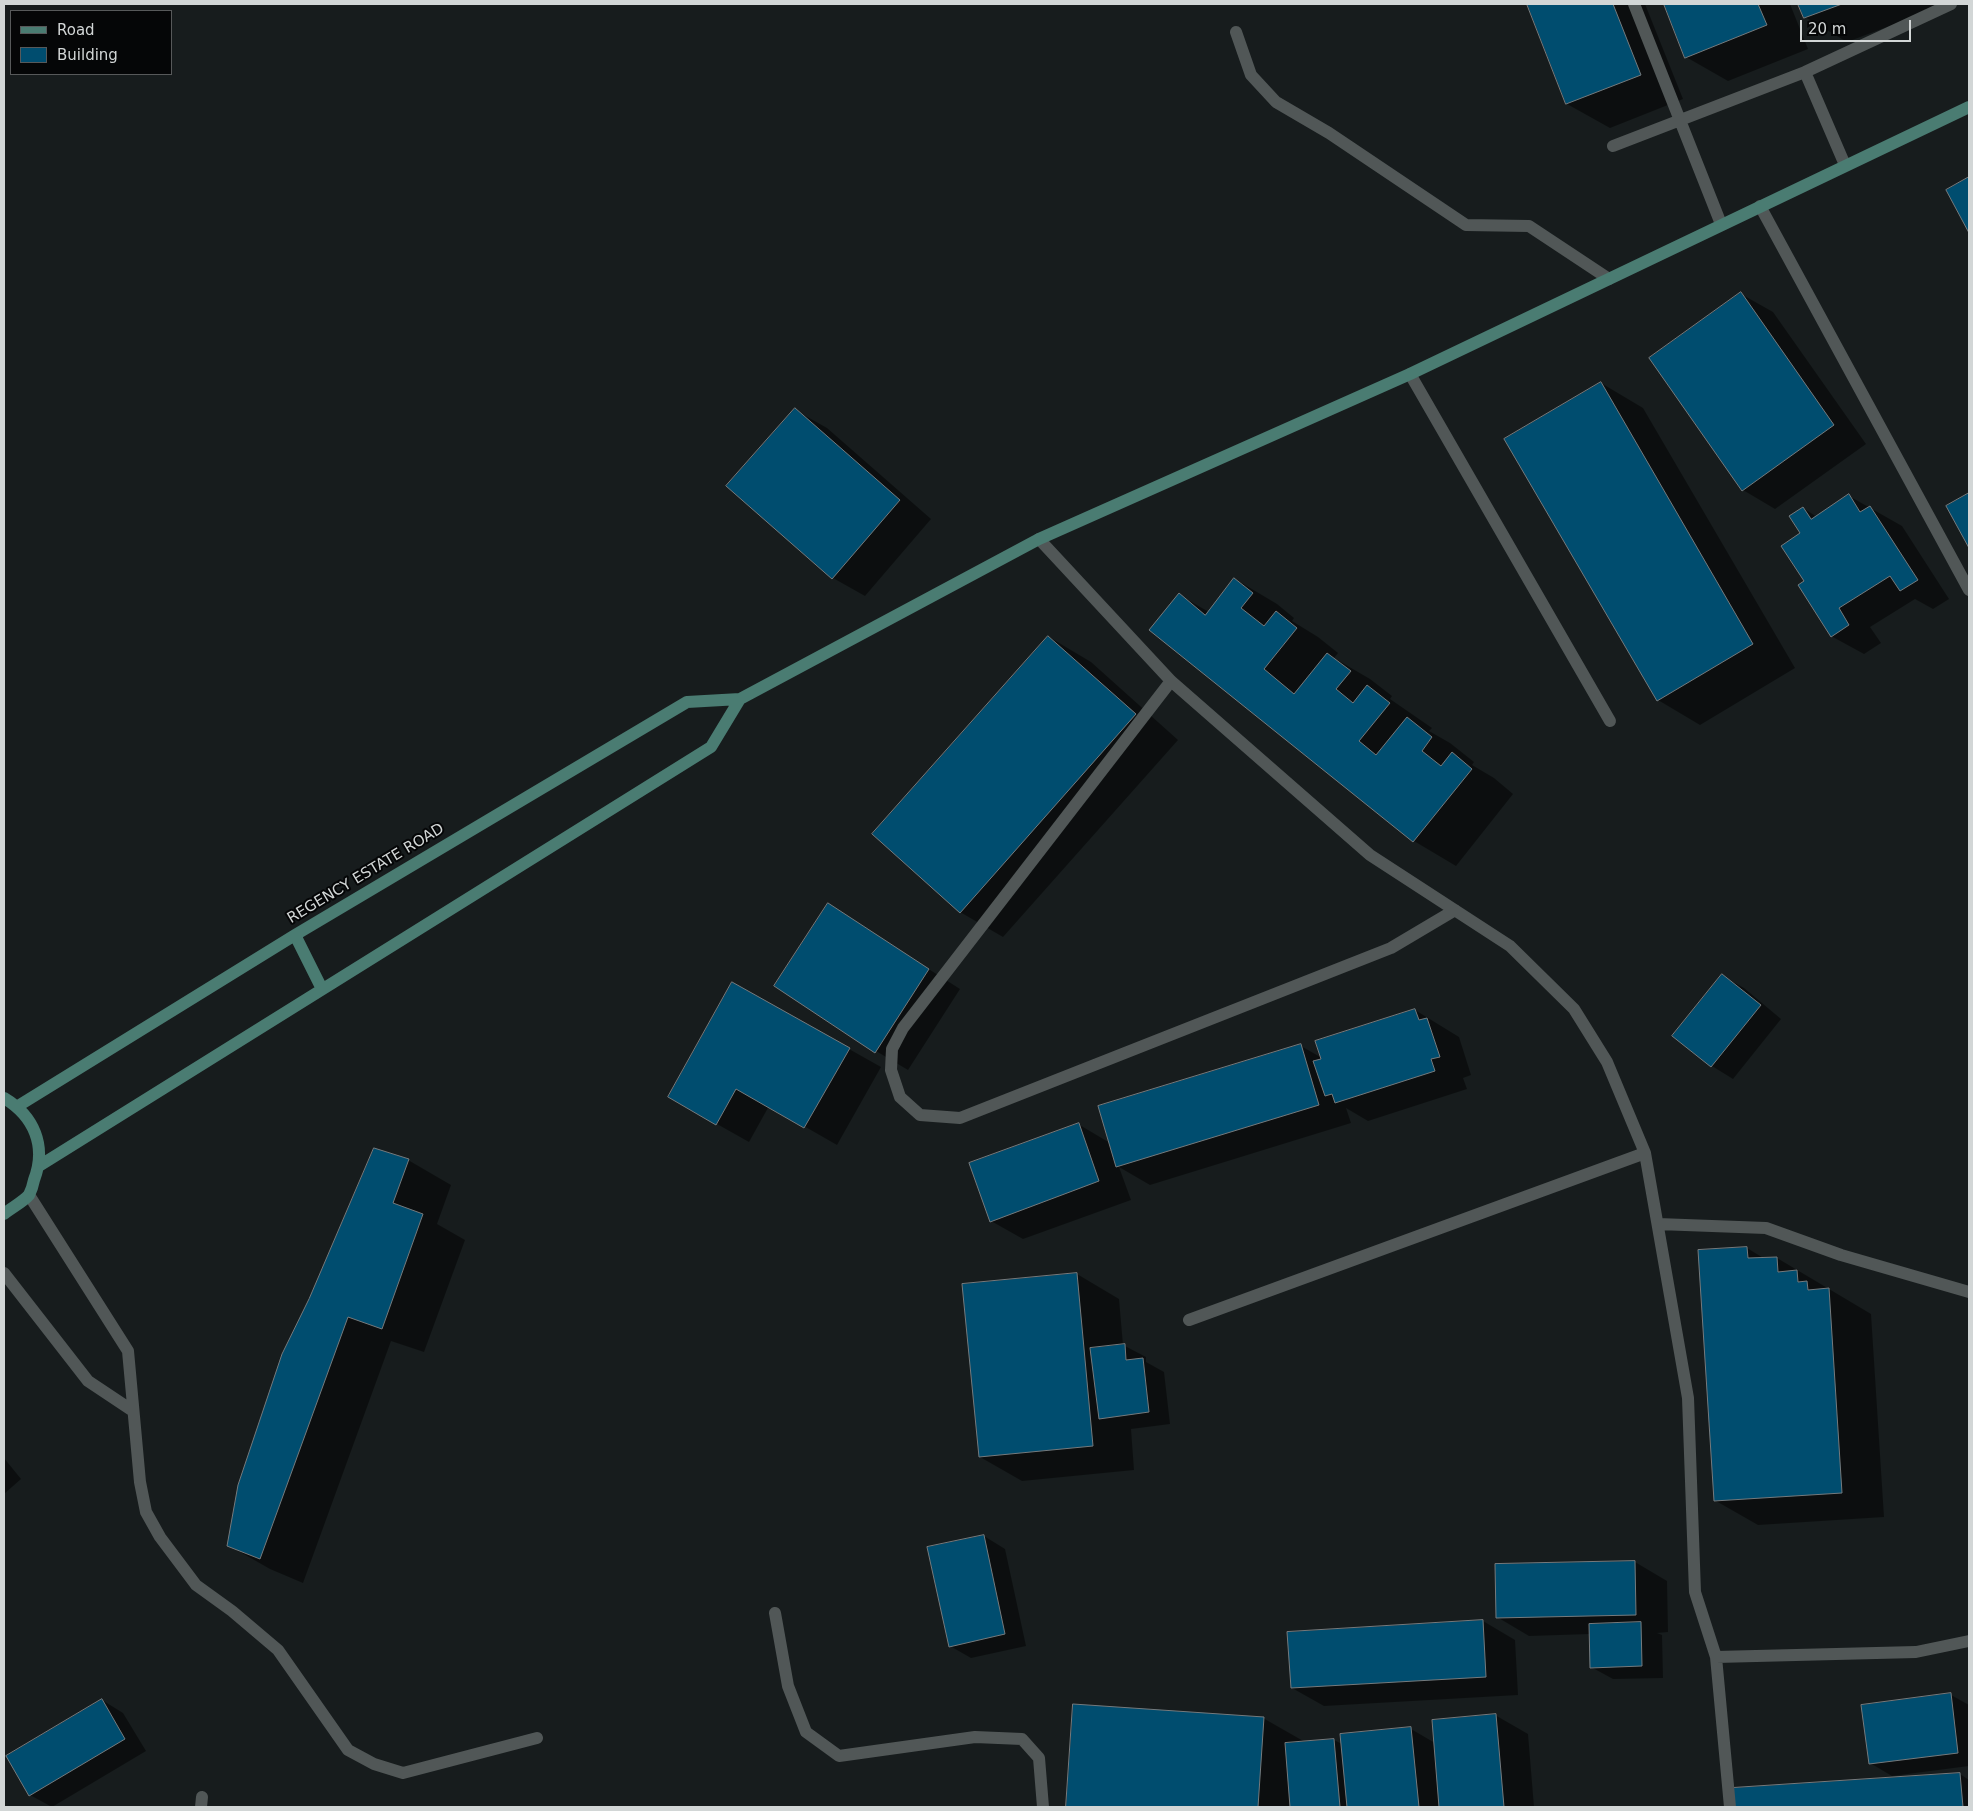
<!DOCTYPE html>
<html>
<head>
<meta charset="utf-8">
<style>
	body { margin:0 }
	#map { position:relative; width:1973px; height:1811px; overflow:hidden; background:#171c1d; font-family:"DejaVu Sans",sans-serif }
	canvas { display:block }
	.frame { position:absolute; inset:0; border:5px solid #d2d6d6; pointer-events:none }
	.legend { position:absolute; left:10px; top:10px; width:162px; height:65px; box-sizing:border-box; background:#050607; border:1px solid #57595a; margin:0; padding:6px 9px; list-style:none; font-size:15px; color:#d2d6d6 }
	.legend li { display:flex; align-items:center; gap:10px; height:25px }
	.legend b { width:25px; border:1px solid #57595a }
	.scale { position:absolute; left:1800px; top:20px; width:111px; height:22px; box-sizing:border-box; border:2px solid #d2d6d6; border-top:0; padding-left:6px; font-size:15px; line-height:18px; white-space:nowrap; color:#d2d6d6; -webkit-text-stroke:4px #050607; paint-order:stroke }
</style>
</head>
<body>
<div id="map">
<canvas width="1973" height="1811"></canvas>
<div class="frame"></div>
<ul class="legend">
<li><b style="height:6px;background:#4a7c72"></b>Road</li>
<li><b style="height:14px;background:#004d6f"></b>Building</li>
</ul>
<div class="scale">20 m</div>
</div>
<script>
const g = document.querySelector('canvas').getContext('2d');
g.lineJoin = 'round';
function paint(path, color) { g.fillStyle = color; g.fill(path, 'evenodd'); }
function trace(path, color, width, dash) { g.strokeStyle = color; g.lineWidth = width; g.lineCap = dash ? 'butt' : 'round'; g.setLineDash(dash || []); g.stroke(path); }
function write(font, color, halo, rows, align = 'center') {
  g.font = font + ' "DejaVu Sans",sans-serif'; g.lineWidth = 4; g.setLineDash([]); g.textBaseline = 'middle'; g.strokeStyle = halo; g.fillStyle = color; for (const [text, x, y, turn = 0] of rows) {
    g.save(); g.translate(x, y); g.rotate((+turn || 0) * Math.PI / 180); g.textAlign = isNaN(turn) ? turn : align; if (halo) g.strokeText(text, 0, 0); g.fillText(text, 0, 0); g.restore();
  }
}
const shadow = new Path2D(`
	M1528 4H1645L1683 99 1610 128 1567 104Z
	M1665 4H1790L1808 49 1728 81 1686 57Z
	M1800 4H1948L1847 42 1805 17Z
	M1969 178V230L1947 191Z
	M1741 294 1773 312 1866 444 1775 509 1743 490Z
	M1601 383 1643 408 1795 668 1700 725 1658 700Z
	M795 410 827 428 931 519 865 596 833 578Z
	M1969 494V545L1948 506Z
	M1849 496 1902 526 1949 599 1933 609 1915 599 1870 627 1881 643 1864 654 1831 636 1805 581 1802 534 1803 508 1817 517Z
	M1235 579 1277 604 1294 618 1292 621 1318 637 1338 653 1334 658 1370 679 1392 696 1390 699 1432 728 1429 731 1450 743 1474 762 1472 765 1494 778 1513 794 1456 866 1414 841 1151 629 1179 595 1209 612Z
	M1049 637 1091 662 1178 740 1003 937 960 912Z
	M828 905 960 989 908 1070 876 1051Z
	M1722 976 1744 988 1781 1019 1733 1079 1712 1066 1674 1035Z
	M1415 1010 1459 1037 1471 1075 1463 1078 1467 1089 1368 1121 1346 1108 1351 1123 1150 1185 1119 1167 1131 1200 1023 1239 991 1221 1078 1124 1110 1143 1301 1046 1322 1058Z
	M849 1049 881 1067 837 1145 769 1106 749 1142 669 1097Z
	M408 1160 451 1185 437 1224 465 1240 424 1352 391 1341 303 1583 270 1569 228 1545Z
	M1747 1248 1765 1259 1777 1258 1871 1314 1884 1517 1758 1525 1716 1501Z
	M1077 1274 1119 1299 1123 1345 1146 1357V1362L1164 1372 1170 1424 1131 1429 1134 1470 1022 1481 980 1457Z
	M4 1458 21 1479 4 1494Z
	M984 1536 1005 1549 1026 1646 971 1658 950 1646Z
	M1635 1562 1667 1581 1668 1632 1657 1633 1662 1635 1663 1678 1613 1679 1591 1667 1590 1634 1529 1636 1497 1617Z
	M1483 1621 1515 1640 1518 1695 1324 1706 1292 1688Z
	M1951 1695 1969 1705V1766L1892 1776 1870 1763Z
	M102 1700 123 1713 146 1751 52 1807 30 1795Z
	M1074 1706 1263 1718 1305 1742 1334 1740 1342 1744 1411 1729 1435 1743 1495 1715 1528 1734 1534 1807H1067Z
	M1960 1774 1969 1780V1807H1735L1734 1790Z`);
const building = new Path2D(`
	M1527 4H1613L1641 75 1566 104Z
	M1664 4H1758L1767 25 1685 58Z
	M1798 4H1842L1804 18Z
	M1969 177V233L1946 190Z
	M1741 292 1834 425 1742 491 1649 358Z
	M1601 382 1753 644 1657 701 1504 439Z
	M795 408 900 500 832 579 726 486Z
	M1969 493V548L1946 506Z
	M1849 494 1860 512 1870 506 1918 580 1900 591 1890 576 1839 608 1849 625 1831 637 1798 585 1804 581 1781 546 1800 533 1789 516 1803 507 1811 519Z
	M1234 578 1253 593 1241 608 1264 626 1276 611 1297 628 1264 669 1294 694 1327 653 1351 671 1336 689 1353 703 1367 685 1390 703 1359 741 1376 755 1407 717 1432 737 1422 751 1441 766 1452 752 1472 769 1413 842 1149 630 1179 593 1205 615Z
	M1048 636 1136 714 960 913 872 834Z
	M828 903 929 969 875 1053 774 986Z
	M1722 974 1761 1005 1711 1067 1672 1036Z
	M732 982 850 1048 804 1128 736 1089 716 1125 668 1097Z
	M1415 1009 1419 1020 1427 1018 1440 1057 1431 1059 1435 1071 1335 1103 1332 1094 1325 1096 1313 1061 1321 1059 1315 1041Z
	M1301 1044 1319 1105 1116 1167 1098 1106Z
	M1079 1123 1099 1181 990 1222 969 1163Z
	M374 1148 409 1159 393 1203 423 1214 382 1329 348 1317 260 1559 227 1546 238 1485 282 1354 309 1299Z
	M1747 1247 1748 1258 1777 1257 1778 1272 1797 1270 1798 1282 1807 1281 1808 1290 1829 1288 1842 1493 1714 1501 1698 1250Z
	M1077 1273 1093 1446 979 1457 962 1284Z
	M1125 1344 1126 1360 1143 1358 1149 1412 1099 1419 1090 1348Z
	M984 1535 1005 1634 949 1647 927 1547Z
	M1635 1561 1636 1615 1496 1618 1495 1564Z
	M1483 1620 1486 1677 1291 1688 1287 1632Z
	M1641 1622 1642 1666 1590 1668 1589 1624Z
	M1951 1693 1958 1753 1869 1764 1861 1705Z
	M102 1699 125 1739 29 1796 6 1756Z
	M1073 1704 1264 1717 1258 1807H1066Z
	M1496 1714 1504 1807H1439L1432 1720Z
	M1411 1727 1419 1807H1347L1340 1734Z
	M1334 1739 1340 1807H1290L1285 1743Z
	M1960 1773 1963 1807H1734L1732 1788Z`);
const lane = new Path2D(`
	M1410 374 1610 721`);
const street = new Path2D(`
	M1634 4 1721 224
	M1236 32 1251 75 1276 102 1329 133 1466 225 1529 226 1609 279
	M1805 72 1845 165
	M1613 146 1805 72 1951 4
	M1760 206 1969 590
	M1039 539 1171 681 1370 855 1510 946 1574 1009 1607 1062 1645 1153 1688 1398 1695 1592 1716 1657 1730 1807
	M1171 681 903 1028 892 1049 891 1070 900 1097 920 1115 960 1118 1391 948 1455 910
	M29 1195 128 1351 140 1482 146 1512 160 1537 196 1585 232 1611 278 1650 348 1750 374 1764 403 1773 537 1738
	M1658 1224 1766 1228 1841 1255 1969 1292
	M4 1273 88 1381 133 1411
	M1189 1320 1645 1153
	M775 1613 788 1686 806 1732 839 1756 975 1737 1022 1739 1039 1758 1043 1807
	M1716 1657 1916 1652 1969 1641
	M201 1807 202 1797`);
const secondary = new Path2D(`
	M295 935 322 989
	M4 1098C34 1116 47 1146 34 1180 33 1185 31 1191 29 1195 23 1202 11 1208 4 1214
	M18 1106 295 935 687 702 740 699
	M39 1166 711 747 740 699 1039 539 1410 374 1969 107`);
const streetNames = [
	["REGENCY ESTATE ROAD",366,874,-31]
];
paint(shadow, '#0007');
paint(building, '#004d6f');
trace(building, '#757a7d', 1);
trace(lane, '#515757', 12);
trace(street, '#515757', 12);
trace(secondary, '#4a7c72', 12);
write('15px', '#d2d6d6', '#050607', streetNames);
</script>
</body>
</html>
